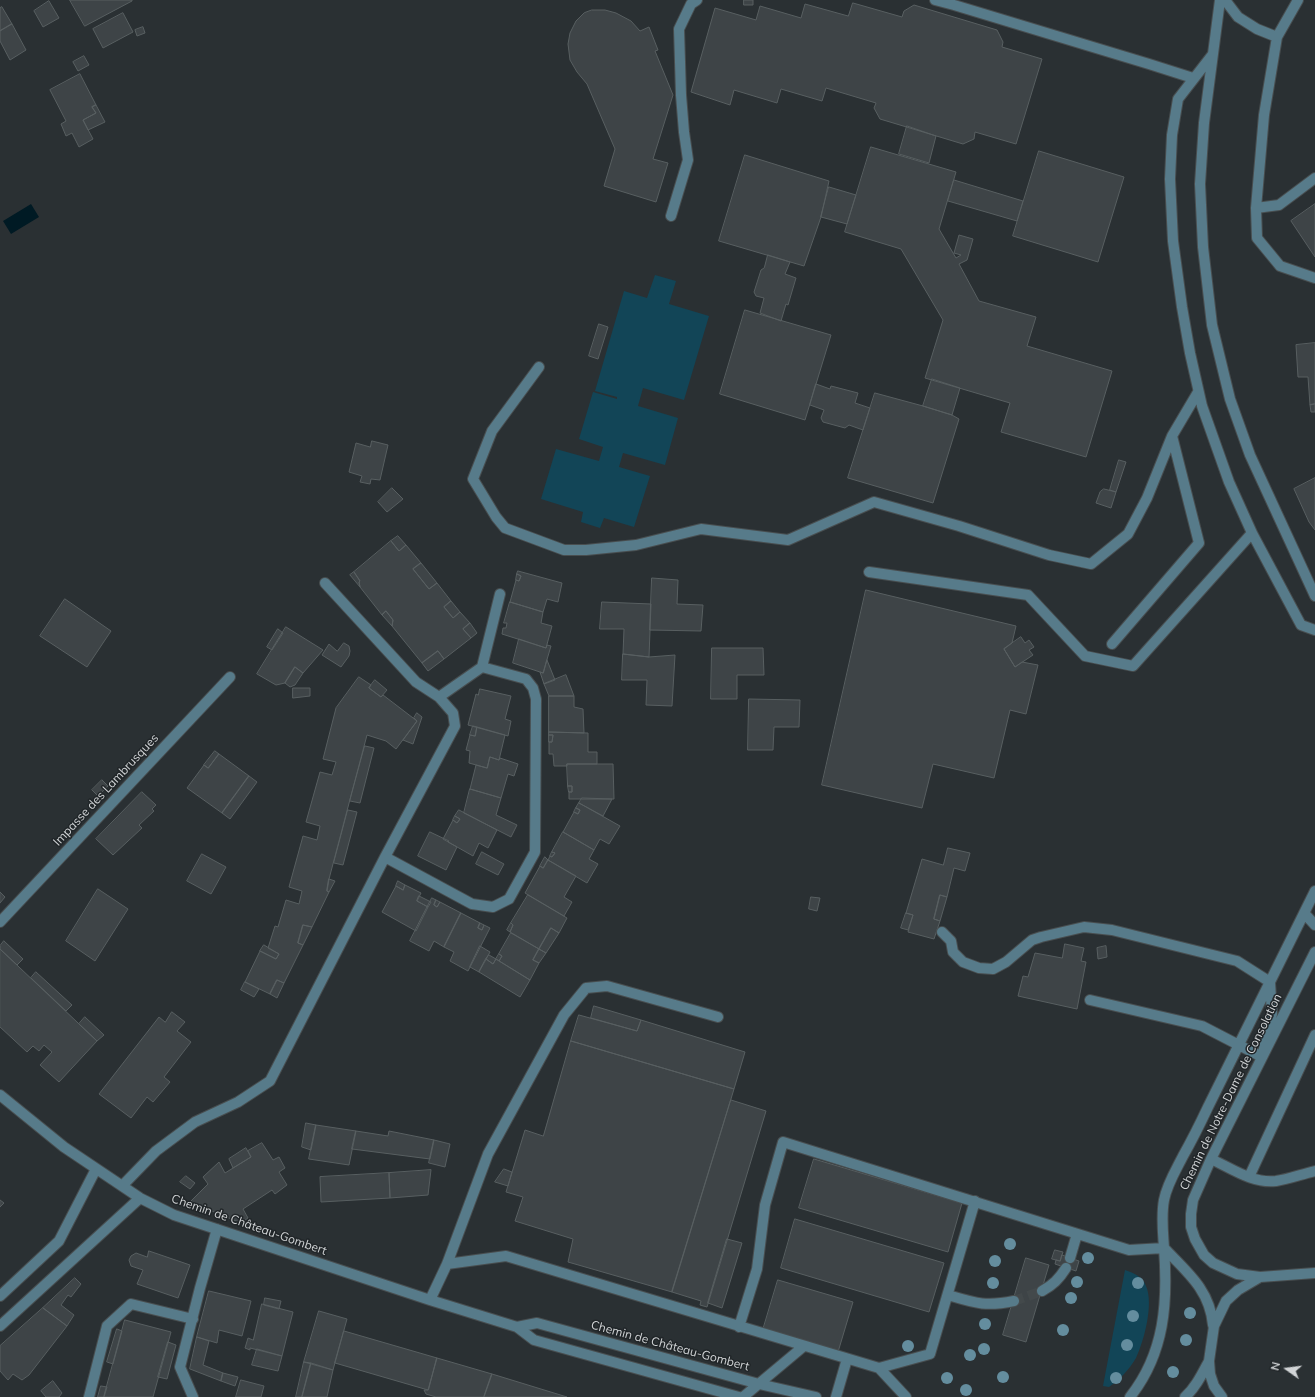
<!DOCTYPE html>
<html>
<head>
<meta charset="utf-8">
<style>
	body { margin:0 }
	#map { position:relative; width:1315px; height:1397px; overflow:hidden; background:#2a3033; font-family:Mulish,sans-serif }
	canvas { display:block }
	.north { position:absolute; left:1267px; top:1349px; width:40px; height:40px; -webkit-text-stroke:3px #212629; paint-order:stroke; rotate:284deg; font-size:11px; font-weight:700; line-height:16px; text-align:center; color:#d1d4d6 }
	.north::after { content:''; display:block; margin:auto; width:14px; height:18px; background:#d1d4d6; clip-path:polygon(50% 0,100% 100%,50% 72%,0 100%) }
</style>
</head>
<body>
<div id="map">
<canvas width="1315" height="1397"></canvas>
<div class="north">N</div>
</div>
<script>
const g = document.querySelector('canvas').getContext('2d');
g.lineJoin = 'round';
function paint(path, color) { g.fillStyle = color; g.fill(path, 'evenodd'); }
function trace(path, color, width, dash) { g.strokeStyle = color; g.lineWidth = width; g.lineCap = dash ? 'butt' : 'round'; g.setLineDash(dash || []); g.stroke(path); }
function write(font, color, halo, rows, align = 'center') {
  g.font = font + ' Mulish,sans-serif'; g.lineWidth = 3; g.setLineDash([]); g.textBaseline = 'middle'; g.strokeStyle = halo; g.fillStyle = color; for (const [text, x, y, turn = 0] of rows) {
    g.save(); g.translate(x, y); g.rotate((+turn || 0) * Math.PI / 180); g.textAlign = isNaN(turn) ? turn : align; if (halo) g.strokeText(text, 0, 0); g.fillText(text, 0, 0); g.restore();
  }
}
const green = new Path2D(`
	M655 275 676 281 669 304 709 316 684 400 643 388 638 406 678 418 665 465 623 453 619 467 650 476 634 527 604 518 600 528 581 522 583 512 541 499 556 449 599 461 603 447 579 439 593 392 617 399V397L595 391 624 291 647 298Z
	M1125 1270C1134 1273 1143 1277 1146 1286 1154 1304 1144 1341 1136 1358 1129 1370 1120 1379 1109 1387L1103 1386Z`);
const water = new Path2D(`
	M31 204 39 217 11 234 3 221Z`);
const building = new Path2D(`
	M70 0H132V1L85 26Z
	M744 0H753V5H744Z
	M49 1 59 18 43 27 34 11Z
	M853 3 902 17 904 11 914 5 997 30 1003 42 1002 47 1042 59 1016 144 975 132 974 139 963 144 880 119 874 108 876 103 826 88 822 101 781 89 777 103 734 90 730 105 691 92 715 8 756 20 760 6 801 18 805 4 848 16Z
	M2 7 12 24 0 31V8Z
	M592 10H605L616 13 631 21 640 31 649 27 658 50 655 51 673 95 653 159 668 163 656 202 604 186 615 149 587 84 577 72 570 60 568 44 570 33 576 21 584 13Z
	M123 13 133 32 103 48 93 29Z
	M12 24 26 50 10 60 0 41V31Z
	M143 27 145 33 137 36 135 30Z
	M84 56 89 65 78 71 73 62Z
	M80 74 96 105 92 107 96 113 83 120 93 139 79 147 72 133 66 136 61 124 66 121 50 90Z
	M96 105 105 122 88 130 83 120 96 113 92 107Z
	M907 126 936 136 929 163 899 154Z
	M871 147 956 172 939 229 956 258 961 255 954 253 959 235 973 239 967 260 959 264 979 301 1036 317 1027 346 1112 371 1086 457 1001 432 1010 403 925 378 943 320 901 249 845 232Z
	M1039 151 1124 177 1098 262 1013 236Z
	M745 155 829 181 821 217 804 266 719 241Z
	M954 180 1023 201 1017 221 948 201Z
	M829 187 856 195 847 224 821 217Z
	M1315 204V257L1291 221Z
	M768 255 790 262 785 274 796 278 788 305 786 304 781 321 760 313 764 298 756 296 754 292 761 270 764 268Z
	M745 310 831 335 805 420 720 394Z
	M599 324 608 327 598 359 589 356Z
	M1315 343V404L1310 405 1308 377H1298L1296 345Z
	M932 379 960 388 952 415 923 406Z
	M816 384 830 389 831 386 858 393 855 403 870 408 863 430 849 425 845 428 823 422 821 418 824 410 810 405Z
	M875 393 923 406 952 415 959 419 933 503 848 478Z
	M1315 404V412H1311L1310 405Z
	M372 441 388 445 380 480 371 479 370 484 360 482 362 476 349 472 356 443 370 447Z
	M1119 460 1126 462 1116 492 1110 490Z
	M1315 478V530L1309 522 1294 489Z
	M392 488 403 499 387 512 378 502Z
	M1104 489 1116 492 1111 508 1096 503 1100 492Z
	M398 536 406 545 399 551 391 541Z
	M391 541 399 551 406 545 421 563 413 569 429 589 437 583 451 601 444 607 453 618 460 612 470 623 463 629 471 638 444 659 438 651 422 663 392 626 393 620 386 611 382 615 360 587 359 582 360 581 354 572Z
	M421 563 437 583 429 589 413 569Z
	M518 571 562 583 558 602 547 599 543 612 510 602 516 580 519 581 521 576 517 574Z
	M354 572 360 581 359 582 360 587 350 575Z
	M517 574 521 576 519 581 516 580Z
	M652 578 678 580 677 604 703 605 701 631 650 630Z
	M866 590 1016 626 1012 643 1004 649 1015 667 1022 662 1038 665 1026 714 1010 710 994 778 933 764 922 808 822 785Z
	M65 599 111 631 87 667 40 636Z
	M451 601 460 612 453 618 444 607Z
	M510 602 543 612 541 623 552 626 546 648 502 634 503 628H506L507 623H504Z
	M602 602 651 604 649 657 623 654 624 629H600Z
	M386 611 393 620 392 626 382 615Z
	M470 623 477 633 471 638 463 629Z
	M286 627 323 650 303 673 295 667 285 683 276 685 257 674Z
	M278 629 283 633 272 650 267 647Z
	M1021 637 1025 643 1029 640 1034 647 1029 650 1033 655 1015 667 1004 649Z
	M519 639 546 648 547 645 551 646 543 673 513 663Z
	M344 643 349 646 350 651 349 656 341 667 322 655 329 644 337 651Z
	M712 648H763L764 675H737V699H711Z
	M438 651 444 659 428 671 422 663Z
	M623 654 649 657 675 655 672 706 646 705 647 680H622Z
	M547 660 555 680 544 684 540 672 543 673Z
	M295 667 303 673 295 685 290 687 285 683Z
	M566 675 574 696H549L544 684Z
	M359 677 371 685 369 688 381 697 383 695 417 721 396 749 386 741 367 735 329 879 327 891 329 892 312 927 303 925 298 943 303 945 284 983 277 980 270 994 245 982 260 951 276 959 279 954 268 948 275 926 278 927 286 900 299 904 302 891 289 887 303 836 317 840 320 826 306 822 320 772 332 775 336 762 323 759 336 708Z
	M375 680 387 690 381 697 369 688Z
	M293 688H310V696L293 698Z
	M480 689 511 696 505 719 511 721 508 736 468 725 476 694 478 695Z
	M549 696H574V707L583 709 584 733 549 732Z
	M749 699 800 700 799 727H774L773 750H748Z
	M417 713 422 717 413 744 403 740 417 721 414 718Z
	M473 726 477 727 475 736 470 735Z
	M477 727 505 735 499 760 490 757 487 768 469 763 470 751 466 750 470 735 475 736Z
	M549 732 588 733V752H597V764H567V766H554L553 754H549V742H552L553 735H549Z
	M549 735H553L552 742H549Z
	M365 746 374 748 360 803 350 801Z
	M215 751 219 754 208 768 204 765Z
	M219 754 249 776 222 813 187 788 204 765 208 768Z
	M490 757 499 760 500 758 518 764 514 776 508 774 501 798 470 789 476 765 487 768Z
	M567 764H613L614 799H569V792H572V786H568Z
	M249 776 257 782 230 819 222 813Z
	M102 780 108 786 98 796 92 790Z
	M568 786H572V792H569Z
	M470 789 501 798 496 815 517 825 511 837 464 813Z
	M142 792 156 805 152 809 154 811 139 825 142 828 113 855 96 839Z
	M582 798 612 799 603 816 579 803Z
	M579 803 620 826 609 844 600 839 594 850 563 832 574 812 578 814 580 810 576 808Z
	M576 808 580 810 578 814 574 812Z
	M348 810 357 812 343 865 334 863Z
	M459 810 497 830 488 848 479 843 473 856 443 839 453 820 457 823 460 819 455 816Z
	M455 816 460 819 457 823 453 820Z
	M430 832 449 841 448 842 457 847 446 870 418 856Z
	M563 832 594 850 589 859 598 864 587 883 548 860 550 856 552 857 555 853 552 852Z
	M948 848 970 853 965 871 954 868 947 897 940 895 934 919 940 921 934 939 908 932 913 915 906 913 922 859 943 865Z
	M482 852 504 864 498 875 476 864Z
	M552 852 555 853 552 857 550 856Z
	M202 854 226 867 211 894 187 881Z
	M545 857 548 860 543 868 540 866Z
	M548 860 576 876 564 897 572 902 564 916 525 893 540 866 543 868Z
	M329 879 335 881 329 892 327 891Z
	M398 881 405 885 403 890 396 886Z
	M405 885 421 893 417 901 428 907 416 931 382 912 396 886 403 890Z
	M98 889 128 909 95 961 66 941Z
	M0 892 5 897 0 903Z
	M528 895 567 918 559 933 551 928 539 949 510 932 513 925 511 923Z
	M940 895 947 897 940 921 934 919Z
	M419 896 431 902 428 907 417 901Z
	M811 897 820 898 817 911 809 909Z
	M432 898 436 900 434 905 437 907 440 902 461 913 444 947 434 941 429 951 410 941Z
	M436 900 440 902 437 907 434 905Z
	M461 913 480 923 478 928 482 930 484 925 490 928 468 971 450 961 454 952 444 947Z
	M906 913 913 915 908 930 901 928Z
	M480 923 484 925 482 930 478 928Z
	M511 923 513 925 510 932 507 930Z
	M303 925 312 927 303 945 298 943Z
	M551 928 559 933 546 953 539 949Z
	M511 933 539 949 533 960 539 963 530 980 499 961 502 956 499 954Z
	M4 941 23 959 17 965 0 949V946Z
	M1065 944 1084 948 1081 961 1086 962 1077 1009 1018 996 1023 976 1028 977 1035 953 1062 958Z
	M264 945 279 954 276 959 260 951Z
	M480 946 490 952 479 972 470 967Z
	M1106 946 1107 957 1098 959 1097 948Z
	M0 949 97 1041 59 1082 40 1065 52 1052 44 1045 39 1051 33 1046 27 1052 0 1027Z
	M539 949 546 953 539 963 533 960Z
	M499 954 502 956 499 961 496 959Z
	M489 955 496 959 493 964 486 959Z
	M486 959 493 964 496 959 530 980 520 997 479 972Z
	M36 972 72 1005 66 1011 31 978Z
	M277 980 284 983 277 998 270 994Z
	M245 982 259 989 254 997 241 990Z
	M594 1006 641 1020 637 1031 591 1018Z
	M172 1012 185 1022 177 1031 191 1042 164 1077 170 1082 153 1102 147 1097 131 1118 99 1094 159 1017 165 1022Z
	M579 1015 637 1031 641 1020 745 1052 734 1089 571 1041Z
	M85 1017 104 1035 97 1041 79 1024Z
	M571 1041 734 1089 672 1292 568 1262 573 1239 515 1221 523 1197 506 1192 525 1130 543 1136Z
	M731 1100 766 1111 707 1307 700 1305 701 1301 672 1292Z
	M306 1123 316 1125 311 1150 302 1147Z
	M316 1125 356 1131 349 1165 309 1159Z
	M356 1131 388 1136 389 1131 434 1140 430 1159 352 1149Z
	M434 1140 450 1144 445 1167 429 1163Z
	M262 1143 273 1160 279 1157 285 1168 279 1172 287 1185 275 1194 272 1190 243 1209 248 1218 241 1223 190 1202 208 1184 203 1177 219 1162 225 1173 251 1157 248 1151Z
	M246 1148 251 1157 233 1168 229 1159Z
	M814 1159 962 1203 948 1252 799 1208Z
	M504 1169 512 1172 508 1186 495 1182Z
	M431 1170 428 1195 390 1198 389 1173Z
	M389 1173 390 1198 321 1202 320 1177Z
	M186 1176 195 1183 190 1189 180 1182Z
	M0 1200 4 1203 0 1207Z
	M795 1219 944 1263 929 1312 781 1268Z
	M727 1239 742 1243 722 1308 708 1303Z
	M1055 1250 1063 1252 1060 1261 1052 1259Z
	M149 1251 190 1265 178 1298 137 1284 143 1270 131 1266 129 1260 131 1256 136 1253 147 1257Z
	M1062 1255 1079 1261 1076 1271 1055 1264 1056 1260 1060 1261Z
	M1026 1258 1049 1265 1026 1342 1003 1335Z
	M75 1278 81 1284 71 1297 68 1295 61 1305 74 1315 67 1326 43 1308Z
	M778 1280 853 1302 838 1352 763 1330Z
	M209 1291 251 1301 242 1336 219 1330 217 1343 197 1337Z
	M265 1298 281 1301 279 1309 264 1305Z
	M262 1304 293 1312 282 1356 250 1348V1350L245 1348 248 1338 253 1340Z
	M43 1308 67 1326 29 1375 22 1380 13 1374 8 1380 0 1371V1346Z
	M319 1311 347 1319 333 1370 304 1362Z
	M125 1320 171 1332 153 1397H104Z
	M117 1329 122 1331 113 1364 107 1362Z
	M344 1331 437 1358 428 1390 335 1363Z
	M197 1337 209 1341 203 1365 223 1373 221 1381 190 1369Z
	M168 1342 176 1345 167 1379 158 1377Z
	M257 1349 282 1356 278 1371 252 1365Z
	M437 1358 492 1374 484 1397H436L426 1394 424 1390H428Z
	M304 1362 311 1363 302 1397H296Z
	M311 1363 333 1370 327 1397H302Z
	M223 1373 238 1377 235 1386 221 1381Z
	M492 1374 567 1397H484Z
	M241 1380 264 1386 261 1397H236Z
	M53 1381 62 1393 59 1397H46L41 1391Z
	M101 1386 107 1387 104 1397H98Z`);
const minorTunnel = new Path2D(`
	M1014 1301 1042 1291`);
const minor = new Path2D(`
	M935 0 954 5 1149 64 1193 78
	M1220 0 1204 123 1200 184 1203 247 1212 325 1230 399 1250 455 1315 596
	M1225 0 1238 17 1257 29 1277 37
	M1298 0 1277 37 1264 115 1256 208 1257 238 1280 266 1315 278
	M1213 54 1178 99 1172 135 1170 179 1173 241 1182 307 1190 353 1202 406 1229 482 1252 533 1301 625 1315 630
	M1256 208 1279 205 1315 178
	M671 216 688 160 684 132 681 95 679 29 691 4 697 0
	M539 367 492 431 473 479 496 517 505 528 564 550H586L636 545 701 529 788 540 874 502 959 526 1049 555 1091 564 1128 534 1147 498 1172 436
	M869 572 1028 595 1085 656 1133 666 1252 533
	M1112 644 1199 543 1172 436 1198 392
	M482 667 500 594
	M385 857 472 904 493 907 509 899 535 852 536 699 533 688 526 679 482 667 439 697
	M1304 913 1315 925
	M0 922 230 677
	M942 932 951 941 953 952 963 962 979 968 993 969 1006 962 1032 940 1041 937 1084 927 1112 930 1237 961 1270 982 1272 1014 1262 1057 1202 1026 1090 1000
	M0 1095 64 1147 140 1198 174 1215 430 1300 517 1327 534 1340 739 1397
	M1211 1159C1231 1168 1253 1184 1276 1181 1289 1179 1302 1174 1315 1171
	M1249 1177 1315 1035
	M122 1186 156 1151 195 1122 238 1102 270 1081 385 857 455 726 453 713 439 697 416 682 325 583
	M1164 1248C1187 1272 1210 1290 1213 1325
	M1070 1258 1077 1234
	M447 1264 506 1256 879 1368 906 1397
	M1260 1277 1237 1274 1213 1263 1204 1255 1195 1239 1191 1227V1214L1193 1200 1211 1159 1315 952
	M1042 1291C1053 1285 1059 1279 1066 1268
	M948 1295C975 1303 985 1307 1014 1301
	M0 1296 59 1241 96 1169
	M430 1300 447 1264 488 1154 564 1015 586 988 607 986 718 1017
	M0 1326 140 1198
	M517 1327 537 1323 759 1384 816 1397
	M739 1327 757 1269 765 1205 783 1142 1129 1250 1164 1248
	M879 1368 930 1354 975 1201
	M89 1397 107 1326 131 1304 193 1319
	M193 1397 180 1367 200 1288 217 1229
	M743 1397 804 1346
	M836 1397 847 1359
	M1130 1397C1165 1353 1168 1302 1164 1248 1163 1232 1161 1216 1164 1200 1167 1184 1176 1170 1183 1156 1192 1140 1200 1124 1208 1107 1244 1035 1280 963 1315 891
	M1185 1397C1196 1387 1202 1374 1209 1361
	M1222 1397 1214 1386 1210 1374 1209 1361 1214 1326 1226 1301 1238 1290 1260 1277 1315 1273`);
const trees = [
	[1010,1244],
	[1088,1258],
	[995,1261],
	[1077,1282],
	[993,1283],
	[1138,1283],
	[1071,1298],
	[1190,1313],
	[1133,1316],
	[985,1324],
	[1063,1330],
	[1186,1340],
	[1127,1345],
	[908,1346],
	[984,1349],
	[970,1355],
	[1173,1372],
	[1003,1377],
	[947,1378],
	[1116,1378],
	[966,1390]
];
const streetNames = [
	["Impasse des Lambrusques",106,790,-47],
	["Chemin de Notre-Dame de Consolation",1231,1092,-64],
	["Chemin de Château-Gombert",249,1225,19],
	["Chemin de Château-Gombert",670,1346,15]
];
paint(green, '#124557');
paint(water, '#001a24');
paint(building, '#3e4447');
trace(building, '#585f61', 1);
trace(minorTunnel, '#43494b', 10, [10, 5]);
trace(minor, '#484e50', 12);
trace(minor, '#577b8a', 10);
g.fillStyle = '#648d9e';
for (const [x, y] of trees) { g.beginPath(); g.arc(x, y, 6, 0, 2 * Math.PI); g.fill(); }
write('12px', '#d1d4d6', '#212629', streetNames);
</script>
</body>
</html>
